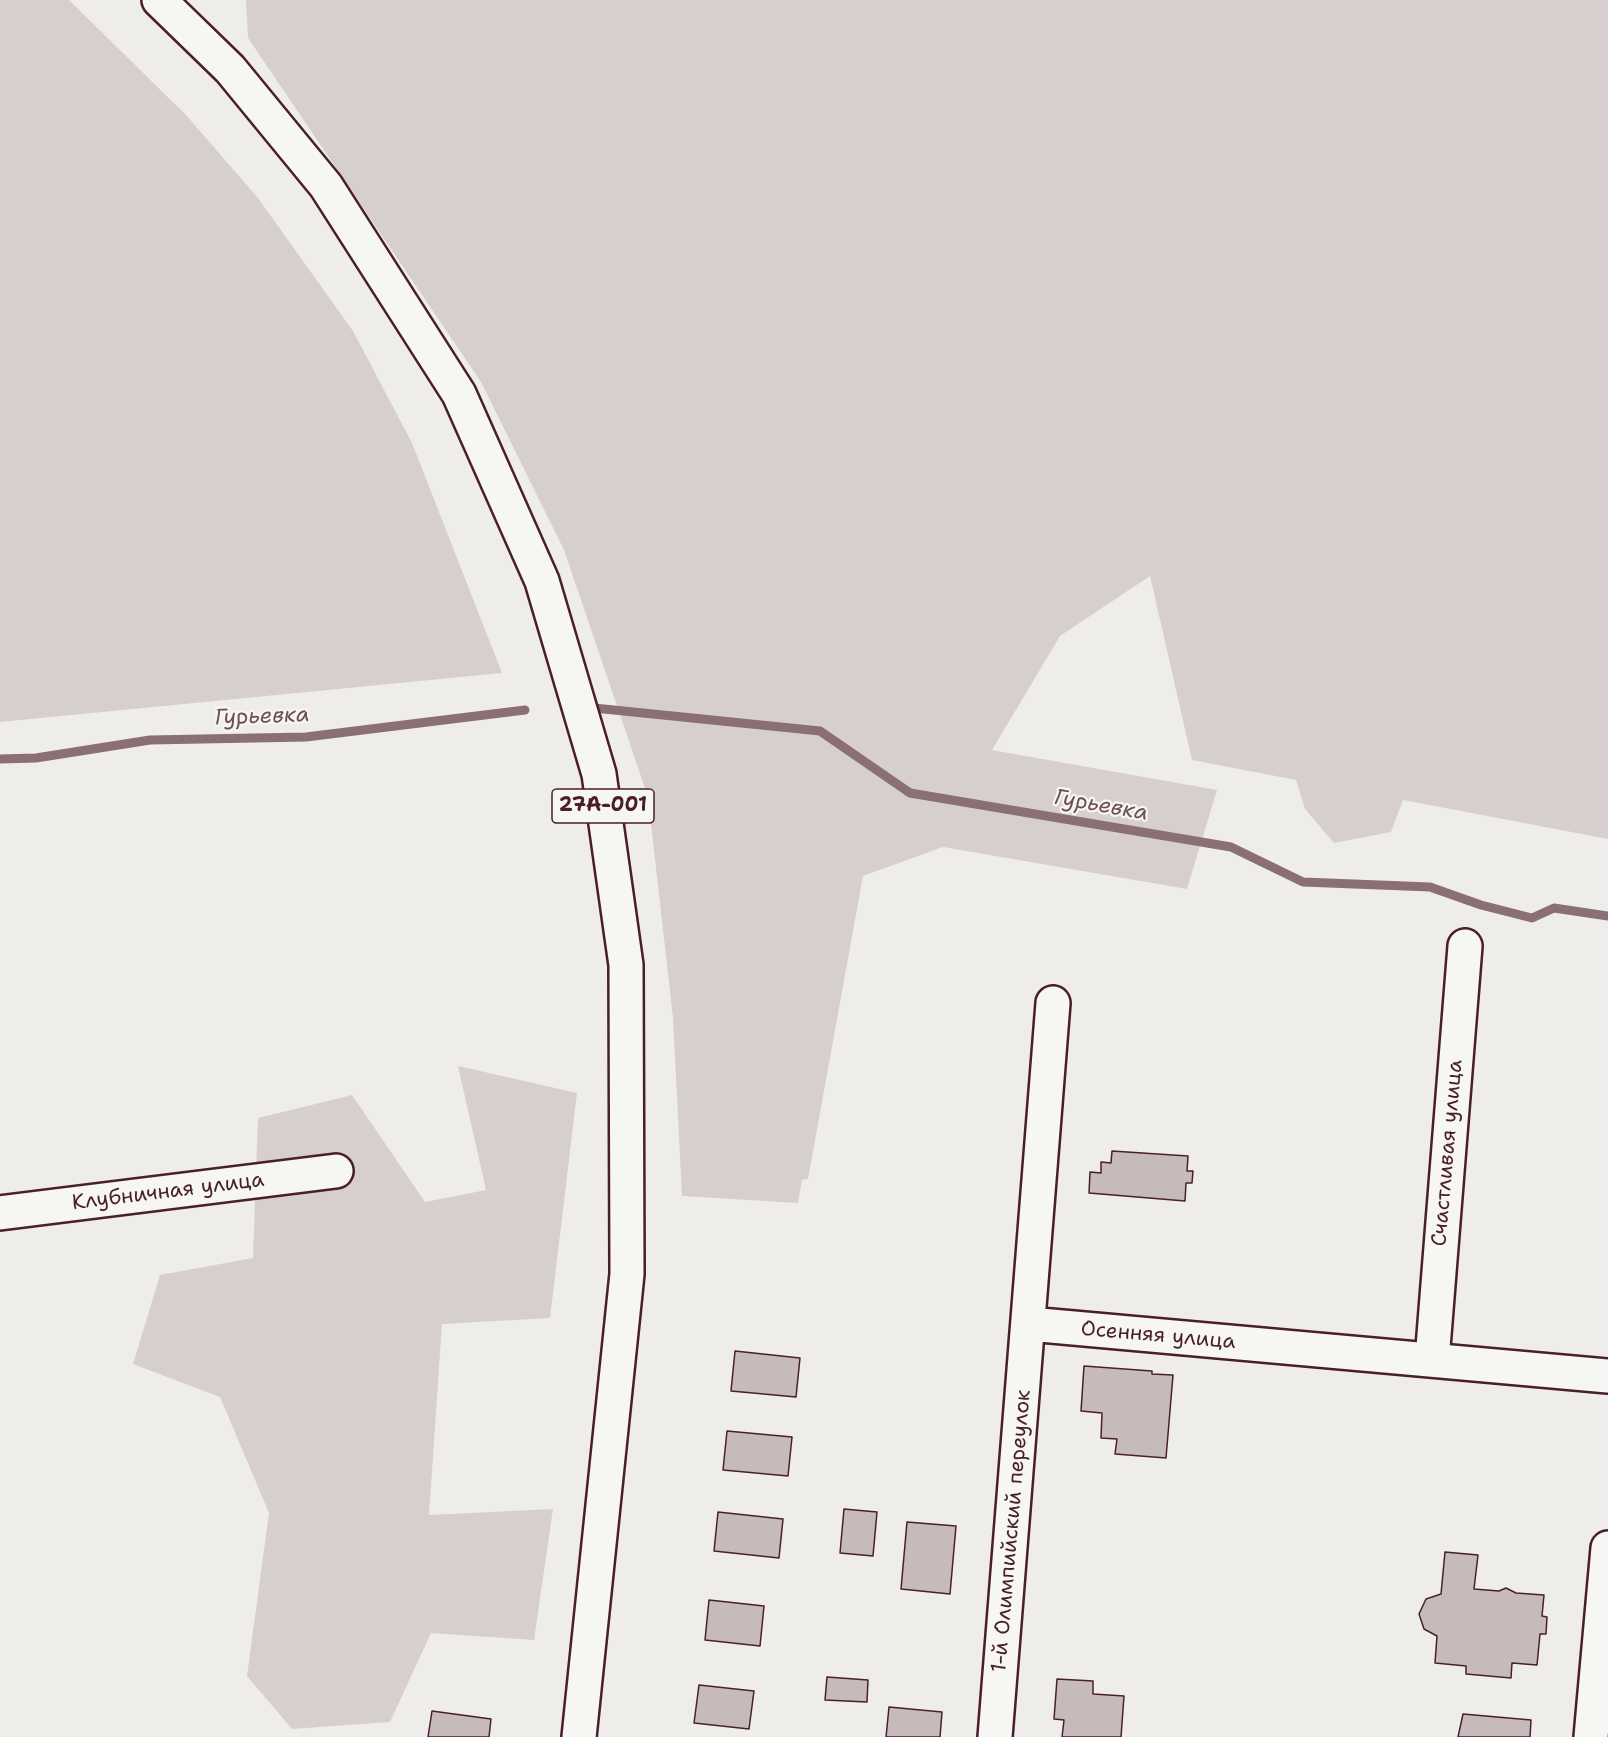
<!DOCTYPE html>
<html>
<head>
<meta charset="utf-8">
<style>
	body { margin:0 }
	canvas { display:block; background:#efedea }
</style>
</head>
<body>
<canvas width="1608" height="1737"></canvas>
<script>
const g = document.querySelector('canvas').getContext('2d');
g.lineJoin = 'round';
function paint(path, color) { g.fillStyle = color; g.fill(path, 'evenodd'); }
function trace(path, color, width, dash) { g.strokeStyle = color; g.lineWidth = width; g.lineCap = dash ? 'butt' : 'round'; g.setLineDash(dash || []); g.stroke(path); }
function write(font, color, halo, rows, align = 'center') {
  g.font = font + ' "Shantell Sans",sans-serif'; g.lineWidth = 4.5; g.setLineDash([]); g.textBaseline = 'middle'; g.strokeStyle = halo; g.fillStyle = color; for (const [text, x, y, turn = 0] of rows) {
    g.save(); g.translate(x, y); g.rotate((+turn || 0) * Math.PI / 180); g.textAlign = isNaN(turn) ? turn : align; if (halo) g.strokeText(text, 0, 0); g.fillText(text, 0, 0); g.restore();
  }
}
const green = new Path2D(`
	M0 0H69L186 115 258 198 353 331 412 443 502 673 0 722Z
	M246 0H1608V839L1403 800 1391 832 1334 843 1305 809 1296 780 1192 760 1150 576 1060 636 992 750 1217 790 1187 889 943 847 863 876 808 1179 802 1180 798 1203 682 1196 673 1018 648 797 564 550 481 382 248 38Z
	M458 1066 577 1093 550 1318 442 1324 429 1515 553 1509 534 1640 431 1633 390 1722 292 1729 247 1676 269 1513 220 1397 133 1364 160 1275 253 1258 258 1118 352 1095 425 1202 486 1190Z`);
const stream = new Path2D(`
	M594 708 820 731 910 793 1231 847 1303 882 1430 887 1481 905 1532 918 1554 908 1608 916
	M0 759 36 758 150 740 306 737 525 710`);
const building = new Path2D(`
	M1112 1151 1188 1156 1187 1171H1193L1192 1183H1186L1185 1201 1089 1193 1090 1172 1101 1173V1162L1111 1163Z
	M735 1351 800 1358 796 1397 731 1391Z
	M1084 1366 1152 1371V1374L1173 1375 1166 1458 1115 1454 1117 1439 1101 1438 1102 1413 1081 1411Z
	M727 1431 792 1437 788 1476 723 1470Z
	M844 1509 877 1512 873 1556 840 1553Z
	M718 1512 783 1519 779 1558 714 1551Z
	M907 1522 956 1526 950 1594 901 1589Z
	M1445 1552 1478 1555 1474 1589 1499 1591 1506 1588 1516 1593 1544 1595 1542 1616 1547 1617 1546 1634H1540L1537 1665 1512 1663 1511 1678 1466 1674V1666L1435 1663 1437 1636 1424 1629 1419 1614 1426 1599 1441 1594Z
	M709 1600 764 1606 760 1646 705 1640Z
	M827 1677 868 1680 867 1702 825 1700Z
	M1057 1679 1093 1681V1694L1124 1696 1121 1737H1062L1064 1720 1054 1719Z
	M699 1685 754 1691 749 1729 694 1723Z
	M889 1707 942 1712 940 1737H886Z
	M432 1711 491 1719 489 1737H428Z
	M1463 1714 1531 1720 1530 1737H1458Z`);
const street = new Path2D(`
	M0 1213 336 1171
	M1029 1324 1608 1376
	M1432 1360 1465 946
	M995 1737 1053 1003
	M1591 1737 1608 1548`);
const primary = new Path2D(`
	M159 0 230 69 326 186 459 394 542 581 599 774 626 965 627 1274 579 1737`);
const shields = [
	[603,806,102]
];
const shieldNames = [
	["27А-001",603,806]
];
const streetNames = [
	["Счастливая улица",1448,1153,-85],
	["Клубничная улица",168,1192,-7],
	["Осенняя улица",1158,1336,5],
	["1-й Олимпийский переулок",1012,1531,-85]
];
const waterNames = [
	["Гурьевка",262,717,-2],
	["Гурьевка",1101,806,10]
];
paint(green, '#d7cfce');
trace(stream, '#8a6f74', 9);
paint(building, '#c6babb');
trace(building, '#4a1f2b', 1.5);
trace(street, '#4a1f2b', 38);
trace(primary, '#4a1f2b', 38);
trace(street, '#f6f6f2', 33);
trace(primary, '#f6f6f2', 33);
for (const [x, y, w] of shields) { const box = new Path2D(); box.roundRect(x - w / 2, y - 17, w, 34, 4.5); g.fillStyle = '#f6f6f2'; g.fill(box); trace(box, '#4a1f2b', 1.5); }
write('bold 20px', '#4a1f2b', null, shieldNames);
write('21px', '#4a1f2b', '#f6f6f2', streetNames);
write('italic 22px', '#6f4e56', '#f6f6f2', waterNames);
</script>
</body>
</html>
